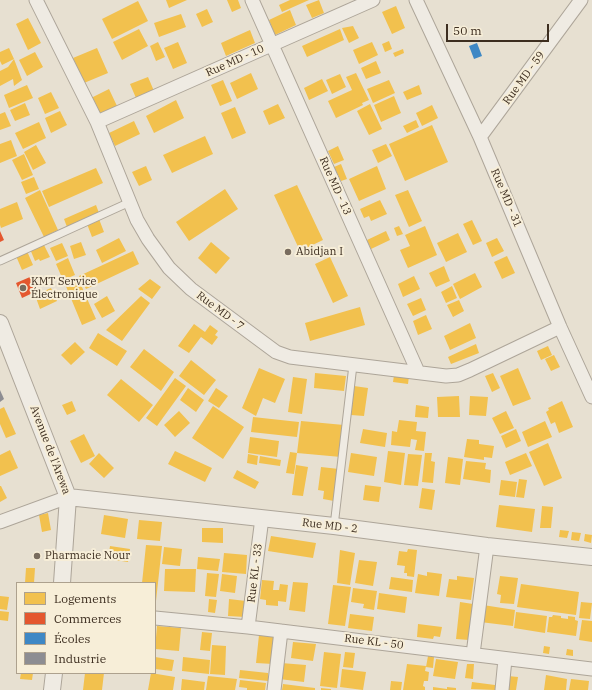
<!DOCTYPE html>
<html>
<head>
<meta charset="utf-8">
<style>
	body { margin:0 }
	#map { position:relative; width:592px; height:690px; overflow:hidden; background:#e7e0d1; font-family:"IBM Plex Serif",serif }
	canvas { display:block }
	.legend { position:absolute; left:16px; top:582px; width:140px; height:92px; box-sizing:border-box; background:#f7eed8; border:1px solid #ada18e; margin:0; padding:5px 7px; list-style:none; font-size:12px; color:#3d2e20 }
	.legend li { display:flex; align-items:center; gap:8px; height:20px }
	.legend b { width:20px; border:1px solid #ada18e }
	.scale { position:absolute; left:446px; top:24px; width:103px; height:18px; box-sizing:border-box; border:2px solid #3d2e20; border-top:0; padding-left:5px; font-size:12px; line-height:14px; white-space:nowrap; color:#3d2e20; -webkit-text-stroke:3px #f7eed8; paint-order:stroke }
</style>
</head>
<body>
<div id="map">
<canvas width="592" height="690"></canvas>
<ul class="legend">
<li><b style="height:11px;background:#f2c14e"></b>Logements</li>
<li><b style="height:11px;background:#e4572e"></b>Commerces</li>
<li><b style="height:11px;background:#3f88c5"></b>Écoles</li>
<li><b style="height:11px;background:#8d8d92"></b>Industrie</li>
</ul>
<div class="scale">50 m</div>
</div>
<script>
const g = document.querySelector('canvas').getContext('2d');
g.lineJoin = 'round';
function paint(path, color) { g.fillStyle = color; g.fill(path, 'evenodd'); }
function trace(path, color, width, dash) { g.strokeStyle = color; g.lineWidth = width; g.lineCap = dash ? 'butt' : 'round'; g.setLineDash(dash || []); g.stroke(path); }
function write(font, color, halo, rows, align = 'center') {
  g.font = font + ' "IBM Plex Serif",serif'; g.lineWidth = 4; g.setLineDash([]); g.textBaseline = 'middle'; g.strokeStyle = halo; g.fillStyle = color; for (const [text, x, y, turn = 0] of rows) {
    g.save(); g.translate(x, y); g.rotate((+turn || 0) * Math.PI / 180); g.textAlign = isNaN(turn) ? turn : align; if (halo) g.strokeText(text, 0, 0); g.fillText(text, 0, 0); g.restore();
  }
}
const homes = new Path2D(`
	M166 0H187L169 8Z
	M227 0H238L241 8 232 12Z
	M290 0H309L282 12 279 5Z
	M319 0 324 13 312 18 306 5Z
	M138 1 148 21 112 39 102 19Z
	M396 6 405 28 392 34 382 12Z
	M207 9 213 22 202 27 196 14Z
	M290 10 296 25 275 35 269 20Z
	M181 14 186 27 159 37 154 23Z
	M28 18 41 43 28 50 16 24Z
	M353 26 359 38 349 43 342 28Z
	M139 29 148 46 122 60 113 42Z
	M340 29 344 40 307 57 302 46Z
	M250 30 255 43 226 56 221 43Z
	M389 41 392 49 385 52 382 44Z
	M158 42 165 57 156 61 150 46Z
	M178 42 187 63 173 69 164 48Z
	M372 42 378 55 359 64 353 50Z
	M9 48 14 59 2 65 0 61V52Z
	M97 48 108 73 84 83 73 58Z
	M403 49 404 53 395 57 393 53Z
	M35 52 43 67 27 76 19 60Z
	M14 59 22 80 14 86 13 79 0 86V71L8 67Z
	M376 61 381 73 366 79 361 68Z
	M251 73 258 89 237 99 230 83Z
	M356 73 369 100 362 103 363 105 336 118 328 101 352 90 346 77Z
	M340 74 346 87 332 94 326 80Z
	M148 77 154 91 136 98 130 84Z
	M322 79 328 91 309 100 304 88Z
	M223 80 232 101 220 106 211 85Z
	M389 80 395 93 373 103 367 89Z
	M27 85 33 98 9 108 4 95Z
	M419 85 422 94 407 100 403 92Z
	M109 89 117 106 98 114 91 98Z
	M51 92 59 108 45 114 38 98Z
	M394 96 401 113 381 122 374 105Z
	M176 100 184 118 154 133 146 116Z
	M25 103 30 115 15 121 10 110Z
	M278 104 285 118 269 125 263 111Z
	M370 104 382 129 369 135 357 111Z
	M432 105 438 118 422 126 416 113Z
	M235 107 246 133 232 139 221 113Z
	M60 111 67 125 51 133 45 118Z
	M5 112 11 126 0 130V114Z
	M416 120 419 127 407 133 403 126Z
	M134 121 140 134 115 146 109 133Z
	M39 122 46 138 23 149 15 133Z
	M432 125 448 162 405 181 389 144Z
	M205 136 213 154 172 173 163 155Z
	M11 140 17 156 0 163V144Z
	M386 144 392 156 378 163 372 150Z
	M36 145 46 163 33 170 24 152Z
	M338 146 344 160 334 164 328 151Z
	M24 154 33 175 22 180 12 160Z
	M341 164 347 179 341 181 334 167Z
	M146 166 152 180 139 186 132 172Z
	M377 166 386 189 359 201 349 179Z
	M96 168 103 183 49 207 42 191Z
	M34 177 39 189 26 194 21 182Z
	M297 185 323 240 300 251 274 195Z
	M225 189 238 209 189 241 176 222Z
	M40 190 58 230 44 237 25 198Z
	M408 190 422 221 409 227 395 195Z
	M380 200 387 214 371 221 369 216 364 218 360 209Z
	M17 202 23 219 1 228 0 225V209Z
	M96 205 99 213 67 227 64 219Z
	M99 219 104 232 92 237 87 224Z
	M472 220 482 241 473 245 463 224Z
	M399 226 403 234 397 236 394 228Z
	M425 226 437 255 408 268 400 250 410 246 405 235Z
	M386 231 390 240 371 249 367 240Z
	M458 233 467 252 446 262 437 243Z
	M119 238 126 251 102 263 96 250Z
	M497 238 504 251 492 257 486 243Z
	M81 242 86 255 74 259 70 246Z
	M211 242 230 258 216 274 198 258Z
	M43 243 50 257 40 261 39 259 35 261 30 249Z
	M62 243 68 256 56 261 50 248Z
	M27 251 33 265 22 270 16 256Z
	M133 251 139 264 86 289 79 276Z
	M507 256 515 273 502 279 494 262Z
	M330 257 348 296 333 303 315 264Z
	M68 258 75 275 63 280 56 264Z
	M444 266 450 281 436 287 429 273Z
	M475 273 482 287 460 299 453 284Z
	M414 276 420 289 403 297 398 284Z
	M78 278 96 319 82 325 65 284Z
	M150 279 161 287 152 299 138 289Z
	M452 286 457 298 446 303 441 292Z
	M51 288 57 301 40 309 35 295Z
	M107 296 115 311 102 318 94 304Z
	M141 296 150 303 122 341 106 330Z
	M421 298 426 310 413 316 407 304Z
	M459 300 464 311 453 317 447 305Z
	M360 307 365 325 310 341 305 323Z
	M426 315 432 329 418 335 413 321Z
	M470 323 476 338 450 350 444 336Z
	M194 324 205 332 210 325 218 331 215 335 218 337 212 345 201 337 189 353 178 346Z
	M98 333 127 351 117 366 89 348Z
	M75 342 85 352 71 365 61 355Z
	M476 344 479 353 451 364 448 357Z
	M548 346 552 355 541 360 537 351Z
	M144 349 174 372 161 391 130 367Z
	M554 355 560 367 551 371 545 359Z
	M191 360 216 380 204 395 179 376Z
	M259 368 285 379 275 403 263 398 256 416 242 408Z
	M518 368 531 399 513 406 500 376Z
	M315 373 346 376 344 391 314 388Z
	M493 373 500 388 492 392 485 376Z
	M394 375 409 376 408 384 393 382Z
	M293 377 307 379 302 414 288 412Z
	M175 378 186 386 157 426 146 418Z
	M121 379 153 405 139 422 107 395Z
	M354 386 368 388 364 416 351 415Z
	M188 388 204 400 196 412 180 400Z
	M216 388 228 396 219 408 208 401Z
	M459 396 460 417H438L437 397Z
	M470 396 488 397 486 416 469 415Z
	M72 401 76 411 67 415 62 405Z
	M562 401 573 427 559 433 555 422 551 424 546 412 549 410 548 408Z
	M416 405 429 407 428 418 415 417Z
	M213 406 244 427 223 459 192 438Z
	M4 407 16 434 6 438 0 424V409Z
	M179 411 190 423 175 437 164 425Z
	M506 411 514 428 500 434 492 418Z
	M253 417 299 422 297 437 251 432Z
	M399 420 417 422 416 431 426 432 424 451 415 450 417 440 411 439 410 447 391 445 392 431 397 432Z
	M301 421 344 425 341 457 297 453Z
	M545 421 552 437 528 447 522 432Z
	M363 429 387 433 385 447 360 443Z
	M516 429 521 441 506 448 501 436Z
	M84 434 95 456 81 463 70 441Z
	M250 437 279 441 277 457 248 453Z
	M467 439 479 440V444L494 446 492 458 484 457V460L464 457Z
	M548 443 562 478 544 486 529 452Z
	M10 450 18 468 0 476V455Z
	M175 451 212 468 205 482 168 464Z
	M388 451 405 453 401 485 384 482Z
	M290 452 297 453 294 474 286 473Z
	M99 453 114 468 104 478 89 464Z
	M351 453 377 457 374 476 348 472Z
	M425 453H432L431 461 435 462 433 483 422 482Z
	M526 453 532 466 510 475 505 462Z
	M248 454 258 456 257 465 247 463Z
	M408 454 422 455 418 486 404 485Z
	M260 456 281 460 280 466 259 463Z
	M448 457 463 459 460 485 445 483Z
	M466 461 486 463 485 469 491 470 490 483 463 479Z
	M296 465 308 467 303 496 292 495Z
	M321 467 339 469 334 501 323 499 324 491 318 490Z
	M237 470 259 482 255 489 233 478Z
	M519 479 527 480 524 498 516 497Z
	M501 480 517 482 515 497 499 495Z
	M365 485 381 487 379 502 363 500Z
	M0 486H1L7 498 0 502Z
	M422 488 435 490 432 510 419 508Z
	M499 505 535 509 532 532 496 527Z
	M542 506 553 507 551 528H540Z
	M48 513 51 530 42 532 39 515Z
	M104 515 128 519 125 538 101 534Z
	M139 520 162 522 160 541 137 539Z
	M202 528H223V543L202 542Z
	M560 530 569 531 567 538 559 537Z
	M572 532 581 533 579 541 571 540Z
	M585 534 592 535 591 543 584 541Z
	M271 536 316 543 313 558 268 551Z
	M146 545 162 546 156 601H155V583H142Z
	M110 546 130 549 128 562 108 559Z
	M164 547 182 549 180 566 162 564Z
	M408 549 417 550 414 577 407 576V573H404L405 566 397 565 399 551 407 552Z
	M340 550 355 553 350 585 337 583Z
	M224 553 247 555 246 574 222 572Z
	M198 557 220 559 218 571 197 569Z
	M359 560 377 562 373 586 355 583Z
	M26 568H35L34 583H25Z
	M165 569H196L195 592 164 591Z
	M427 572 442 574 439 596 415 593 418 574 427 576Z
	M207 573 219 574 216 597 205 596Z
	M222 574 237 576 235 593 220 591Z
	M457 576 474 578 471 600 446 597 449 579 457 580Z
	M500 576 518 578 514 604 500 603 501 595 497 594Z
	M391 577 413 580 412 592 389 589Z
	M262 580 274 581 273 590H279L280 584 288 585 286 602 278 601V606L266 605V600L260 599Z
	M293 582 308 583 305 612 289 610Z
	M521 584 579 592 576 615 517 607Z
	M333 585 351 587 345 626 328 624Z
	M353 588 377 591 374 610 363 608 364 604 351 602Z
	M379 593 407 597 405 613 377 609Z
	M0 596 9 597 7 610 0 609Z
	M209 599 217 600 215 613 208 612Z
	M229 599 246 601 245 617 228 616Z
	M460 602 473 604 469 640 456 639Z
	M581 602 592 603 590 619 579 618Z
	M483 605 515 610 513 626 480 622Z
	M0 611 9 612 8 621 0 620Z
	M516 612 547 616 545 633 514 628Z
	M350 614 374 617 372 631 348 628Z
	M553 615 561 616V618L568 619V616L575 617V620L578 621 576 636 547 632 549 617H552Z
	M582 620 592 621V642L579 640Z
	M418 624 442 627 440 637 434 636 433 639 417 637Z
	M157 626 181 628 179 651 155 649Z
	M202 632 212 633 210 651 200 650Z
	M259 635 276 636 273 664 256 663Z
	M293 642 316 644 313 661 291 658Z
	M212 645 226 646 225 675 210 674Z
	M544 646 550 647 549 654 543 653Z
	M567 649 573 650V656L566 655Z
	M324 652 341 654 337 688 320 686Z
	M345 652 355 653 353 668 343 667Z
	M428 656 434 657 433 668 426 667Z
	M155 657 174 660 172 671 155 669Z
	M183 657 210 660 209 674 182 671Z
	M436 659 458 662 455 679 433 676Z
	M281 663 306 665 304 682 279 679Z
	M407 664 426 666 425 671 429 672 428 681H424L423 686 425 687V690H403Z
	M467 664H474L473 679 465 678Z
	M342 669 366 672 363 690 340 687Z
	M240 670 268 673V681L239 678Z
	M21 673H33L32 680 20 679Z
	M85 673H104L102 690H83Z
	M151 673 175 677 173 690H148Z
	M546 675 567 679 566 690H544Z
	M208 676 237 679 235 690H206Z
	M508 676 518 677 516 690H506Z
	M182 679 205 682 204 690H181Z
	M571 679 589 681 588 690H569Z
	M240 680 266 683 265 690H247V688L239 687Z
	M391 681 402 682 401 690H390Z
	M472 682 495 685V690L471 689Z
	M283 684 315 688V690H282Z
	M433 687 447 689V690H433Z
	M447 687 456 688V690H447Z
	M321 688 331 689V690H321Z`);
const shops = new Path2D(`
	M0 231 4 240 0 242Z
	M30 277 37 291 22 298 16 283Z`);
const schools = new Path2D(`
	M477 43 482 56 474 59 469 46Z`);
const industry = new Path2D(`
	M0 390 4 399 0 402Z`);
const service = new Path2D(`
	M0 261 130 202
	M334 526 353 365`);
const minor = new Path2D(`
	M36 0 97 122 137 220 148 239 169 268 191 289 276 352 290 357 446 376 458 375 470 370 560 327
	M252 0 418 372
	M416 0 480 137 560 327 592 397
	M97 122 373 0
	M480 137 581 0
	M0 522 68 497
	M155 618 248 627 592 669
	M248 627 262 518
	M473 654 487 546
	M274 690 281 631
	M502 690 505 659`);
const tertiary = new Path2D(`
	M0 323 68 497 62 583
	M68 497 334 526 487 546 592 557
	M52 690 54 673`);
const markers = [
	[288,252,4,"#786c5e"],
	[23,288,4,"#786c5e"],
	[37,556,4,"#786c5e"]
];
const streetNames = [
	["Rue MD - 10",235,61,-24],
	["Rue MD - 59",524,78,-54],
	["Rue MD - 13",335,186,66],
	["Rue MD - 31",506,198,67],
	["Rue MD - 7",220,311,37],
	["Avenue de l'Arewa",50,450,69],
	["Rue MD - 2",330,526,7],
	["Rue KL - 33",255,573,-83],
	["Rue KL - 50",374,642,7]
];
const poiNames = [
	["Abidjan I",296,252],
	["KMT Service",31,282],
	["Électronique",31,295],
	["Pharmacie Nour",45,556]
];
paint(homes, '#f2c14e');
paint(shops, '#e4572e');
paint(schools, '#3f88c5');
paint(industry, '#8d8d92');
trace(service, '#ada599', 9);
trace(minor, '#ada599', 15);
trace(tertiary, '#ada599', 18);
trace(service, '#efebe3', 7);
trace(minor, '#efebe3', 13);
trace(tertiary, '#efebe3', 16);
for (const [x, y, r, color] of markers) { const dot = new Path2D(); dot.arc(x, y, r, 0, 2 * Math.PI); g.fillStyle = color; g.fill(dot); trace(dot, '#f7eed8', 1.5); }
write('11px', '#3d2e20', '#f7eed8', streetNames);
write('11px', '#3d2e20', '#f7eed8', poiNames, 'left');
</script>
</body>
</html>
